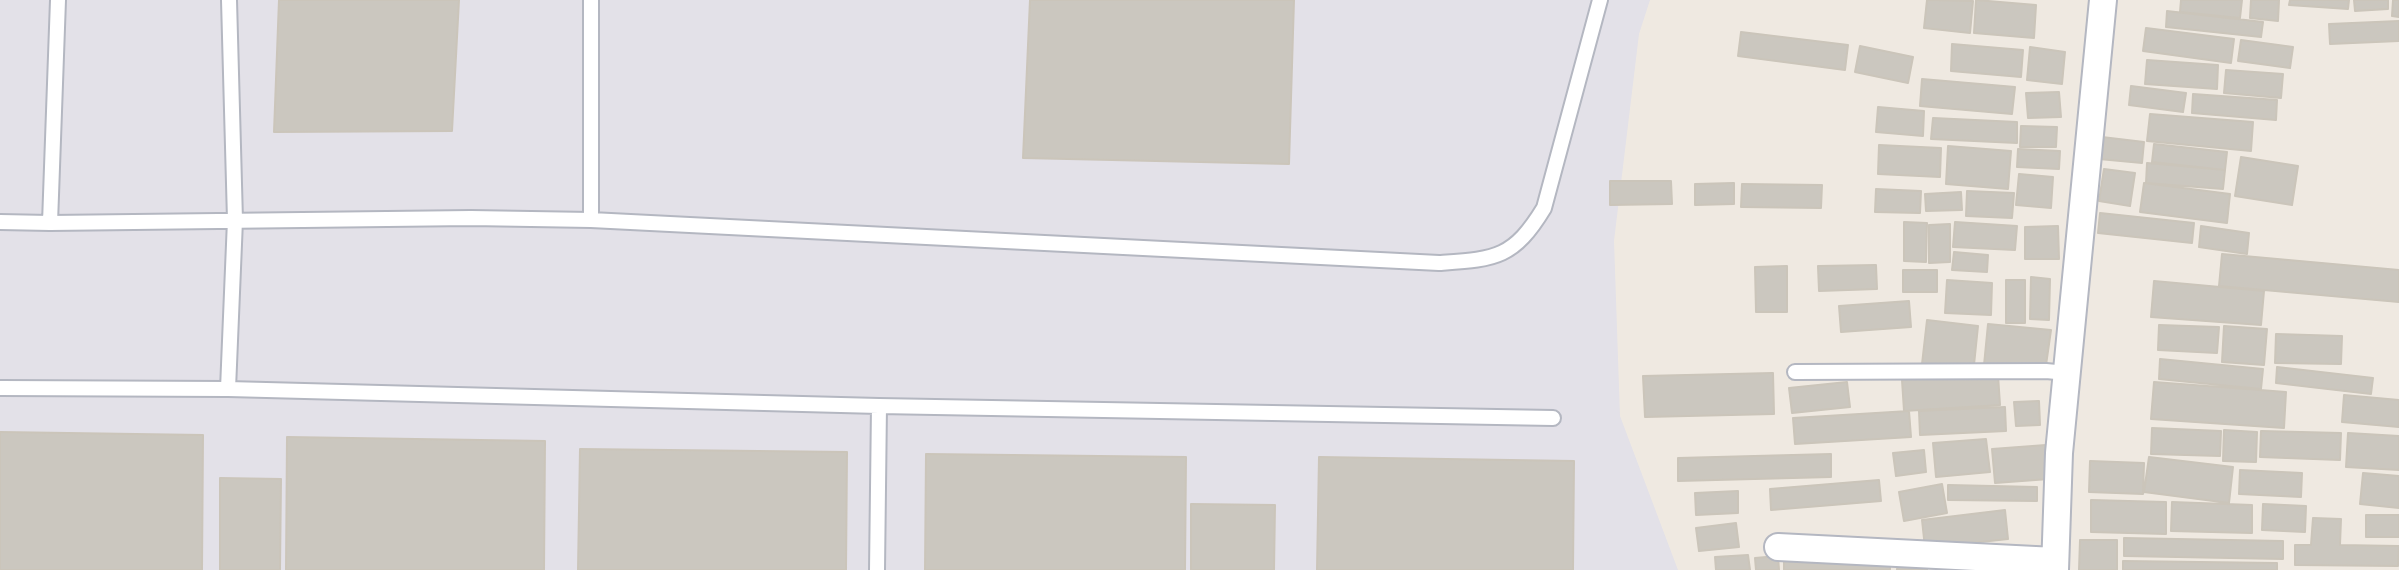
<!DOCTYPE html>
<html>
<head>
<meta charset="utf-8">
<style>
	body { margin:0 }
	canvas { display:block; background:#efe9e1 }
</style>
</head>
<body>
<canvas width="2399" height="570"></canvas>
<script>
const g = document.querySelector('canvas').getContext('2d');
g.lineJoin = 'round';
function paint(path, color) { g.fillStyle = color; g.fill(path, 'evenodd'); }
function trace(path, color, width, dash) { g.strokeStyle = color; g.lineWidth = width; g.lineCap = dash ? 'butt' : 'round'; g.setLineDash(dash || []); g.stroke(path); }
const industrial = new Path2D(`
	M0 0H1650L1639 34 1614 241 1620 416 1678 570H0Z`);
const building = new Path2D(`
	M279 0H459L452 131 274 132Z
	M1030 0H1294L1289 164 1023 158Z
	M1927 0 1973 1 1970 33 1924 28Z
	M1976 0 2036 5 2034 38 1974 33Z
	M2181 0H2242L2240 18 2180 12Z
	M2251 0H2279L2278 21 2250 18Z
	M2290 0H2349L2348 9 2289 5Z
	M2354 0H2388V9L2355 11Z
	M2393 0H2399V17L2392 16Z
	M2167 11 2263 22 2261 37 2166 27Z
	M2399 21V41L2330 44 2329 24Z
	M2146 28 2234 39 2231 63 2143 51Z
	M1741 32 1848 45 1845 70 1738 56Z
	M2241 40 2293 47 2290 68 2238 61Z
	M1952 44 2023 50 2021 77 1951 71Z
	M1860 46 1913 57 1908 83 1855 72Z
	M2030 47 2065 52 2062 84 2027 80Z
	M2147 60 2218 65 2217 89 2145 84Z
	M2226 70 2283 74 2281 98 2224 93Z
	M1922 79 2015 87 2012 114 1920 106Z
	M2131 86 2186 93 2183 112 2129 105Z
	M2059 92 2061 117 2028 118 2026 93Z
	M2193 94 2277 100 2276 120 2192 113Z
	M1878 107 1924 111 1923 136 1876 132Z
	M2150 114 2253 122 2251 151 2147 141Z
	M1933 118 2017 122V143L1931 139Z
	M2021 126 2057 127 2056 147H2020Z
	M2102 137 2144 142 2142 163 2099 159Z
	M2154 144 2227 152 2225 170 2152 162Z
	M1879 145 1941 148 1940 177 1878 174Z
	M1948 146 2011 151 2008 189 1946 184Z
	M2018 149 2060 151 2059 169 2017 167Z
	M2241 157 2298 166 2292 205 2235 196Z
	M2147 163 2225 170 2223 189 2146 183Z
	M2104 169 2135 173 2130 206 2099 201Z
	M2019 174 2053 177 2051 208 2016 205Z
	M1610 181H1671L1672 204 1610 205Z
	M1734 183V204L1695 205V184Z
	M2144 183 2230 194 2227 223 2140 212Z
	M1742 184 1822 185 1821 208 1741 207Z
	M1876 189 1921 191 1920 213 1875 212Z
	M1967 191 2014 193 2012 218 1966 216Z
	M1961 192 1962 210 1926 211 1925 194Z
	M2100 213 2194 223 2192 243 2098 233Z
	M1904 222 1927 223 1926 262 1904 261Z
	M1955 222 2017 226 2015 250 1953 247Z
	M1950 224V262L1929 263V225Z
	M2058 226 2059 259H2025V227Z
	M2201 226 2249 233 2247 254 2199 247Z
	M1954 252 1988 255 1987 272 1952 270Z
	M2222 254 2399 270V302L2219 286Z
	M1876 265 1877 289 1819 291 1818 266Z
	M1787 266V312H1756L1755 267Z
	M1903 270H1937V292H1903Z
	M2031 277 2050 279 2049 320 2030 319Z
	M1947 280 1992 283 1991 315 1945 313Z
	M2006 280H2025V323H2006Z
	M2154 281 2264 291 2261 325 2151 317Z
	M1909 301 1911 327 1841 332 1839 306Z
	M1927 320 1978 326 1974 365 1922 364Z
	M1988 324 2051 330 2046 365H1984Z
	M2159 325 2219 327 2217 353 2158 350Z
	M2224 326 2267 329 2264 365 2222 362Z
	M2276 334 2342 336 2341 364 2275 363Z
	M2160 359 2263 369 2261 389 2159 379Z
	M2277 367 2373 378 2371 394 2276 383Z
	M1773 373 1774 414 1645 417 1643 376Z
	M1998 375 2000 405 1904 411 1902 380Z
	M1847 382 1850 407 1792 413 1789 388Z
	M2154 382 2286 392 2284 428 2151 419Z
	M2344 395 2399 400V427L2342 422Z
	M2039 401 2040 425 2016 426 2014 402Z
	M2005 407 2006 431 1920 435 1919 411Z
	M1909 411 1911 437 1795 444 1793 418Z
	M2152 428 2221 431 2220 456 2151 454Z
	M2224 430 2257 432 2256 462 2223 461Z
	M2261 431 2341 433 2340 460 2260 457Z
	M0 432 203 435 202 570H0Z
	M2348 433 2399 436V470L2346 467Z
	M287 437 545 441 544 570H286Z
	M1986 439 1990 472 1936 477 1933 443Z
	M2046 445 2049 479 1995 483 1992 449Z
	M580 449 847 452 846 570H578Z
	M1924 450 1926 472 1896 476 1893 453Z
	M926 454 1186 457 1185 570H925Z
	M1831 454V477L1678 481V458Z
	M1319 457 1574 461 1573 570H1317Z
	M2149 457 2233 467 2229 503 2144 492Z
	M2090 461 2144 463 2143 494 2089 492Z
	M2240 470 2302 473 2301 497 2239 494Z
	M2363 473 2399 476V508L2360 504Z
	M220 478 281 479 280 570H220Z
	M1879 480 1881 501 1771 510 1770 489Z
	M1942 484 1947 513 1904 521 1899 492Z
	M1948 485 2037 487V501L1948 500Z
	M1738 491V513L1696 515 1695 493Z
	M2091 500 2166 502V534L2091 532Z
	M2172 502 2252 505V533L2171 531Z
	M1191 504 1275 505 1274 570H1191Z
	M2263 504 2306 506 2305 532 2262 530Z
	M2005 510 2008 539 1925 548 1922 520Z
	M2366 515H2399V537H2366Z
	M2313 518 2341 519 2340 545 2399 546 2398 566 2295 565V545H2311Z
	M1736 523 1739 547 1699 551 1696 528Z
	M2124 538 2283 541V559L2124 556Z
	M2080 540H2117V570H2079Z
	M1748 555 1750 570H1716L1715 557Z
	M1778 556 1779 570H1756L1755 558Z
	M1890 557V570H1784V559Z
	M1898 558 1927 560V570H1897Z
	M2123 561 2277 563V570H2123Z`);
const lane = new Path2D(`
	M591 220 1439 263C1495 259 1513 259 1544 208L1600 0
	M0 222 50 223 471 218 591 220V0
	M50 223 58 0
	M1795 372 2046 371 2067 373
	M0 388 228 389 879 406 1553 418
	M228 389 235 220 229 0
	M877 570 879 406`);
const street = new Path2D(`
	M1778 547 2055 561
	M2055 570 2059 453 2103 0`);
paint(industrial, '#e3e1e8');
paint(building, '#cbc7bf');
trace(building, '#cbc5ba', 2);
trace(lane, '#b4b7c1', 18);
trace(street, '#b4b7c1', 30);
trace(lane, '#fff', 14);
trace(street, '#fff', 26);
</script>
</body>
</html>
